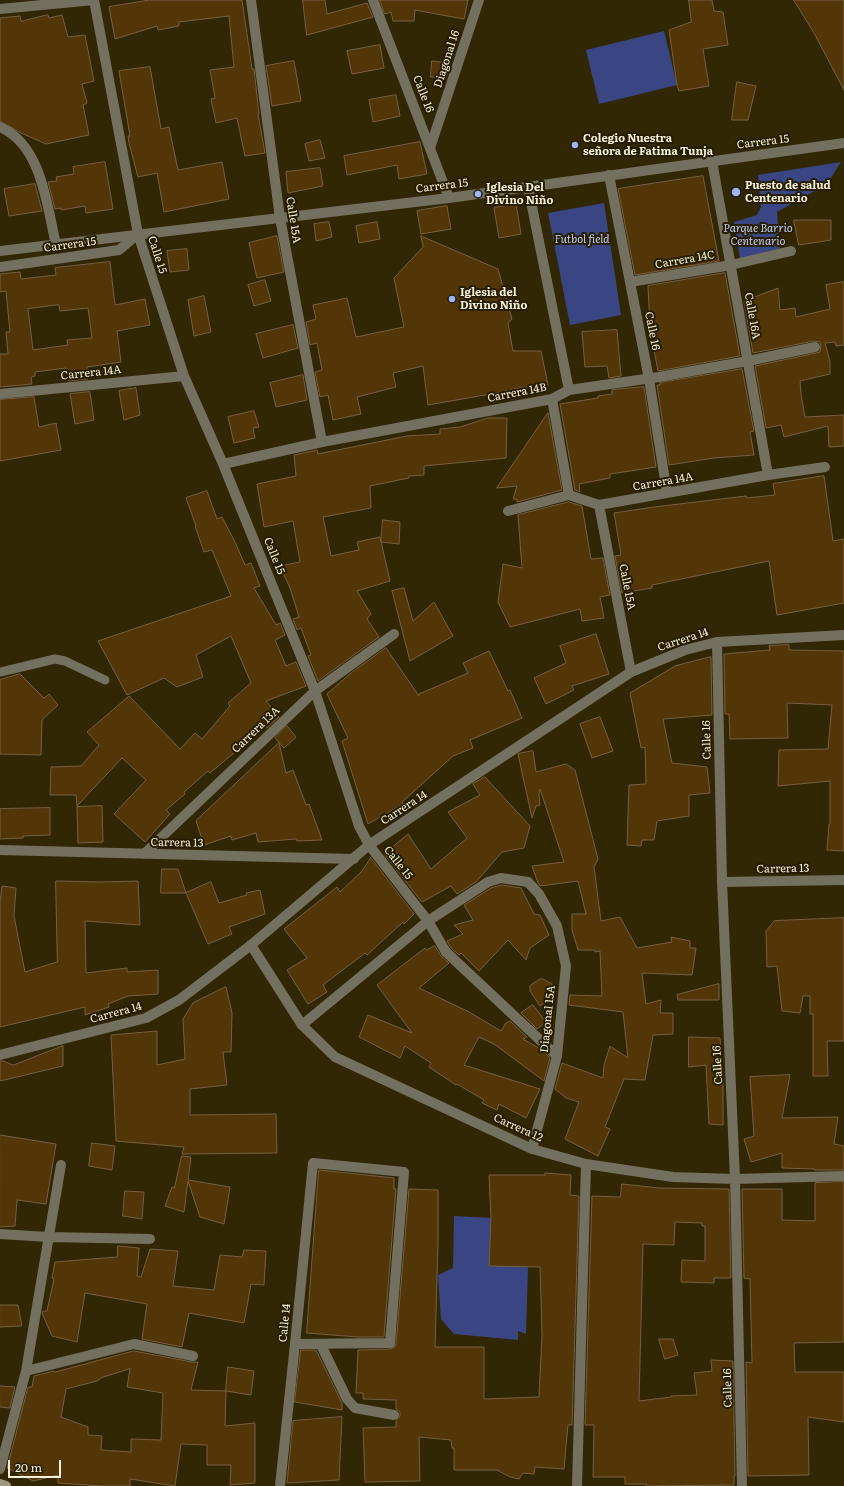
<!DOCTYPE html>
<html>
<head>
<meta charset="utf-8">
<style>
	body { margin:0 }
	#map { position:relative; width:844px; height:1486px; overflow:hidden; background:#312704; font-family:Literata,serif }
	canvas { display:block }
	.scale { position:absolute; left:8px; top:1460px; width:53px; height:18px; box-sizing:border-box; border:2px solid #f5efdb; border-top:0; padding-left:5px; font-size:12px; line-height:14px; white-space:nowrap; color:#f5efdb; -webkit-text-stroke:3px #271d00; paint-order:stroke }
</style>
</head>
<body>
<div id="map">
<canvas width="844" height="1486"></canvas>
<div class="scale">20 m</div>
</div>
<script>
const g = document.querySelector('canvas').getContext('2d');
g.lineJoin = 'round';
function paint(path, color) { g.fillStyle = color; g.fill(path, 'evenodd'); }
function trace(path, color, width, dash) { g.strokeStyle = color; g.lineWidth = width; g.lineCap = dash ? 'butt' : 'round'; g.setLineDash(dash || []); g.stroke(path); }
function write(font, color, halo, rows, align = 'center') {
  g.font = font + ' Literata,serif'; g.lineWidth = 4; g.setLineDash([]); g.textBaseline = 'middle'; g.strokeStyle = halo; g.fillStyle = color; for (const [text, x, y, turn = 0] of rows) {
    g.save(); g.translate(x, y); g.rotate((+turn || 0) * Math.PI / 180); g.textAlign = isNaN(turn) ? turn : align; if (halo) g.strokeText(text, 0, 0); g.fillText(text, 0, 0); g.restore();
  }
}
const green = new Path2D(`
	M664 31 677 85 599 104 586 50Z
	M841 162 827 184 777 212 780 250 740 259 734 222 757 215 761 207 758 175Z
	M604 203 621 315 570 325 548 213Z
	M454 1216 491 1218 490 1265 528 1267 526 1334 518 1331V1340L454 1334 441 1319 438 1275 453 1268Z`);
const building = new Path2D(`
	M150 0H242L252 69H254L259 114H258L265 153 245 156 237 118 216 123 211 99 215 98 210 70 234 67 229 16 179 22V26L158 30 157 26 115 39 109 7Z
	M303 0H325L327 14 367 3 373 17 307 35Z
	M380 0H468L464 19 415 10 414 21H393L391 12 385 14Z
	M689 0H712L714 11 723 12 728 45 703 49 709 86 679 91 677 85 669 30 691 22Z
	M794 0H844V90L814 33Z
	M48 15 49 18 62 15 68 37 85 35 94 81 82 84 87 103 83 105 89 135 46 144 21 133 0 121V18L20 16 21 21Z
	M380 45 384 68 352 74 347 51Z
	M294 61 301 101 272 106 266 66Z
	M432 61 450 63 446 78 431 77Z
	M150 67 161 129 169 127 178 170 222 162 229 199 164 212 157 173 138 177 129 143 128 136H130L119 71Z
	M737 82 756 86 748 120H732Z
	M396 95 400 116 373 122 369 100Z
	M320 140 325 158 309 161 305 144Z
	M420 142 427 174 399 179 397 165 347 175 344 156Z
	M105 162 113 209 86 213 85 206 61 210V208L55 209 48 182 57 181 56 177 74 174 73 167Z
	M320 168 323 186 288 193 286 172Z
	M703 176 719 261 635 275 618 189Z
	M35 184 42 211 9 216 4 189Z
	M516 204 521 234 499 238 494 208Z
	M447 206 451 229 421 234 417 211Z
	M794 220H831V240L799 245Z
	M329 222 332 237 316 241 314 224Z
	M377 222 380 239 359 243 356 226Z
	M277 236 284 272 257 278 249 243Z
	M421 236 498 269 512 319 508 323 513 351H541L548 385 519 388 502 392 428 405 423 366 393 373 396 387 357 397 361 414 333 420 328 395 320 397 315 372 322 370 317 343 310 345 306 322 316 319 313 305 347 298 356 337 404 327 394 278 423 247Z
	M187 249 189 270 170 272 167 251Z
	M110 262 115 305 145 299 150 325 117 331 121 362 87 367 88 379 68 381 66 368 35 372V376L31 377 32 384 0 387V354H8L6 332H10L6 291 0 292V274L20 272 21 279 56 275 55 268ZM59 305 60 311 88 308 92 338 67 340 68 345 33 350 28 309Z
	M725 273 740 356 658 371 650 329 648 286Z
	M265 280 271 301 254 306 248 285Z
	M844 282V345L836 346 835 342 825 343 830 362V374L800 381 801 394 805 417 844 415V446L829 447 828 426 784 437 781 425 766 428 755 366 816 353 820 352 821 346 820 342 814 341 753 353 744 301 778 288 780 310 795 308 796 317 830 309 826 285Z
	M204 296 211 332 194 336 188 300Z
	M293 325 298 348 263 358 256 334Z
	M617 330 621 376 609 378 607 366 585 367 582 332Z
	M742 369 754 431 750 432 754 455 714 458 669 465 657 385H660V383Z
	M303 375 307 400 276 407 270 383Z
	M644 387 656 467 610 474V478L579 484 580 492 575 490 560 404 598 398V396L612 394V390Z
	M136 388 140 415 124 420 119 391Z
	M90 392 94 420 75 424 70 394Z
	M34 397 39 427 56 423 61 450 0 461V400Z
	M254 411 259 427 253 428 255 438 234 443 228 417Z
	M548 413 562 490 517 502V499H513L517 486 497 488Z
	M488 418H507L506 458 424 466V475L409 476V478L370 486 371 508 323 517 331 556 359 550 357 542 380 537 390 581 357 591 371 614 367 619 379 637 318 681 308 656 311 655 301 628 297 630 293 619 299 617 290 588 280 566 300 562 293 521 264 527 257 484 296 476 294 455 317 450 318 454 407 436 440 434V429L460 427Z
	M824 476 833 541 844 539V603L777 615 769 561 652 585V588L622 593 615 556 621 555 614 513 654 507 746 496 747 498 775 495 773 484Z
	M207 491 217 519 222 517 235 542 245 565 251 563 260 586 254 588 276 625 280 623 285 635 275 640 286 666 296 662 306 686 266 701 279 717 267 728 265 727 210 773 208 771 184 792 185 794 166 810 170 814 145 842 114 814 146 780 122 758 77 806 76 795H50L51 767 81 766 99 745 87 732 129 696 180 749 195 733 202 739 230 706 228 703 251 683 231 636 196 655 203 677 177 687 164 678 127 695 98 641 231 596 212 550 204 552 195 526H196L186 498Z
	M569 502 582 506 591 559 603 558 610 595 600 597 604 618 582 621 580 609 510 627 498 602 503 564 522 568 518 515Z
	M383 520 400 522 399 544 381 542Z
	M404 588 413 621 434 602 453 636 410 661 392 591Z
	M596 634 609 674 572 686 574 690 546 704 534 678 566 663 560 646Z
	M789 645V650L844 651V851L827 850 829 824H830V781L778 786 779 750 828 749 832 705 787 703 788 738 730 739 729 714H725L724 654 770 650 769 646Z
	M386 648 419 696V694L468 673 463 663 489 651 508 691 510 690 522 718 470 740 473 748 453 756 402 802 403 804 368 824 342 741 348 738 327 694 351 673Z
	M711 657 712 715 663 719 672 763 707 767 710 793 689 795V816L657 821 654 840H642L641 846 627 845 629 785 646 784 645 747 641 748 630 693 675 666Z
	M20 674 44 698 49 694 58 705 42 720 41 755 0 754V680Z
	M600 717 613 751 592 758 580 724Z
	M287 726 296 737 284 748 275 738Z
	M279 743 286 773 293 770 306 805 309 804 322 840 297 841 296 839 258 842 256 833 232 840 231 836 204 845 196 821Z
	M533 751 536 772 566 764 575 770 598 859 594 867 601 921 620 917 637 948 672 942 671 937 690 941V948H696L692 975 642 973 646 1004 661 1000 660 1013H673V1034L653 1035 645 1080 624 1079 605 1127 610 1129 598 1156 565 1139 579 1102 566 1098 555 1089 562 1063 603 1078 604 1065 610 1046 628 1058 623 1012 569 1005 570 995 602 996 600 951 595 952V950H578L572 930V914H586L578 881 540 886 538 883 532 866 564 862 540 789 539 795 540 805 536 806 532 818 518 754Z
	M485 777 530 826 524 848 502 852 476 882 457 894 451 886 422 902 384 854 408 834 431 869 467 838 448 812 480 795 473 784Z
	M102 806 103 842 78 843 77 807Z
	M50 808V835L23 836V838L0 839V809Z
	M371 858 414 914 404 924 403 922 367 955 365 953 323 985 327 992 308 1004 287 970 307 958 284 929 337 887 340 892 361 872Z
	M162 869H178L186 893H161Z
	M56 881 99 882 138 881 140 925 85 921 86 973 127 968V972L158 970V994L128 996 108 1004 109 1007 85 1015V1007L0 1027V903L2 886 16 888 14 916 25 972 57 962Z
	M211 882 219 903 247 895 246 893 260 890 265 914 229 927 232 934 208 944 186 893Z
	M502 885 521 888 534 914 540 915 549 935 530 948 526 960 508 940 479 971 461 953 459 955 451 948 447 941 463 934 454 925 473 920 464 905 491 888Z
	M844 918V1041H827L828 1076H813V1014H810V996H803L800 1013 782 1011 777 966 767 967 766 931 774 921Z
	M435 946 441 956 449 963 419 988 469 1012 501 1031 506 1023 510 1021 527 1037 523 1039 542 1050 550 1058 544 1081 494 1044 479 1037 464 1065 540 1089 526 1118 499 1104 497 1110 482 1103 484 1100 457 1084 456 1085 429 1067 431 1063 405 1046 400 1058 359 1037 368 1015 412 1033 377 985 425 948 426 950Z
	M540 979H543L552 984 553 996 540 1006 530 991V986Z
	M719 984V1000H678L677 995Z
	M226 987 232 1013 231 1052H223L227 1085 190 1089V1115L276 1114 277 1153 182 1154 184 1147 116 1141 111 1035 157 1031V1065L185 1059 183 1019 193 1003Z
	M533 1005 546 1022 537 1029 521 1013Z
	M689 1037 720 1038 723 1077V1125L709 1124 706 1065 689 1067Z
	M63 1046V1066L0 1081V1061H3L13 1065Z
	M790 1075 782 1118 838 1117 834 1144 844 1146V1170H814V1169L782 1168V1153L751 1162 744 1139 754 1136 750 1077Z
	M0 1135 56 1144 46 1204 17 1200 15 1226 0 1227Z
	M92 1143 115 1146 112 1170 89 1166Z
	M182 1156 191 1157 188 1180 230 1187 224 1224 200 1217 188 1181 184 1212 165 1206 172 1187 174 1188Z
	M319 1170 394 1178V1189H396L384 1337H358L307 1333Z
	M545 1173 571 1175 570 1195 579 1196 572 1425H568L564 1469 535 1467 534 1474 523 1473 519 1479 510 1477 497 1470H454V1448H452L451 1440 419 1437 420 1481 365 1482 363 1428 396 1427V1421L400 1416V1412L396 1409V1400L363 1399V1393H356L358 1350 390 1349 395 1347 396 1344 409 1189 438 1190V1243L435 1347H484V1399L539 1397 542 1335 540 1267 489 1266 491 1218 489 1175H545Z
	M844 1182V1342L794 1343 795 1372H844V1422L808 1417 809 1475 748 1476 746 1362 752 1363 750 1279 744 1278 742 1189H782V1220L815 1221V1183Z
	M622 1184 659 1188 729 1189 731 1278H714V1283L681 1282 682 1260 705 1261V1226H702V1223L675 1222 674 1245 643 1244 639 1401 671 1397V1396L697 1395 694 1373 712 1371 711 1360 733 1361 735 1476H734V1485L646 1486V1484H625V1477H593L594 1425H585L592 1196 620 1197Z
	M125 1191 144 1192 142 1219 123 1216Z
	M118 1246 139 1248 137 1276 141 1277 150 1249 178 1251 173 1286 214 1290 220 1255 242 1257 244 1250 266 1251 264 1285 251 1284 244 1323 189 1313 182 1347 142 1339 147 1304 85 1293 77 1342 52 1336 42 1313 43 1311H47L54 1279 52 1278 55 1262 117 1257Z
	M0 1305H18L22 1326 0 1327Z
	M659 1339H673L678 1355 665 1359Z
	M301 1350H316L342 1403V1410L295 1402Z
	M134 1351 192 1362H198L191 1390 226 1391 225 1426 255 1423V1483L230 1485 231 1465H207V1445L181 1444 175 1486 130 1479V1486H101L58 1483V1475L33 1481 7 1468 28 1387H32L34 1376 54 1371V1372ZM130 1369 127 1387 163 1393 161 1440 131 1439V1452L101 1450 102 1436 88 1435V1427L61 1417 66 1389 97 1381 101 1378Z
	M228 1367 254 1371 251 1395 226 1391Z
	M0 1386 15 1387 10 1408 0 1407Z
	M342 1417 339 1480 287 1483 293 1421Z`);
const service = new Path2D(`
	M0 672 55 659 65 661 105 680`);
const pedestrian = new Path2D(`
	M428 921 446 952`);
const minor = new Path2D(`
	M94 0 138 234 184 376 223 464 315 691 359 826 369 845 428 921
	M251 0 280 218 322 442
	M373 0 449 198
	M0 9 94 0
	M0 127C42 145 47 206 56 245
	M430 148 479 0
	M712 161 768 475
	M609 175 649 379 667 493
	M528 187 569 390
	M0 267 119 250 138 234
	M630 282 731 265 791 251
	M0 394 184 376
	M552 399 569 495
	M223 464 322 442 552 399 569 390 659 377 748 361 815 347
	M599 505 631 672
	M508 511 569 495 599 505 768 475 825 467
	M717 642 722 882 735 1179 742 1486
	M0 850 354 859
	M144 854 315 691 394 634
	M722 882 844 880
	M251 945 302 1025 335 1057 532 1149 586 1164 673 1177 735 1179 844 1176
	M446 952 557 1056
	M302 1025 428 921 488 882 501 878 528 882 539 894 557 926 566 966 557 1056 532 1149
	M0 1234 48 1237 150 1239
	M321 1345 347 1399 355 1408 394 1415
	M26 1371 134 1344 193 1356
	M0 1469 26 1371 61 1165
	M280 1486 295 1344 313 1163 404 1172 390 1343 295 1344
	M577 1486 586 1164`);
const tertiary = new Path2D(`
	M0 251 449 198 844 143
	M0 1055 146 1018 179 1000 251 945 369 845 631 672 685 650 717 642 844 635`);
const secondary = new Path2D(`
	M0 1484 6 1486`);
const markers = [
	[575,145,4,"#9fb3fd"],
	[736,192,5,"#9fb3fd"],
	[478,194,4,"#9fb3fd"],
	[452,299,4,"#9fb3fd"]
];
const streetNames = [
	["Diagonal 16",447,59,-72],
	["Calle 16",423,94,69],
	["Carrera 15",763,142,-7],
	["Carrera 15",442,186,-7],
	["Calle 15A",293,220,81],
	["Carrera 15",70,245,-8],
	["Calle 15",157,255,72],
	["Carrera 14C",685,260,-10],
	["Calle 16A",752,316,80],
	["Calle 16",652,331,79],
	["Carrera 14A",91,373,-6],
	["Carrera 14B",517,393,-11],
	["Carrera 14A",663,482,-10],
	["Calle 15",274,556,68],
	["Calle 15A",627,587,79],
	["Carrera 14",683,640,-18],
	["Carrera 13A",256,730,-44],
	["Calle 16",707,740,-91],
	["Carrera 14",404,808,-33],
	["Carrera 13",177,843,1],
	["Calle 15",398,863,52],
	["Carrera 13",783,869,-1],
	["Carrera 14",116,1013,-15],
	["Diagonal 15A",548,1019,-84],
	["Calle 16",718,1065,-93],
	["Carrera 12",518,1128,24],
	["Calle 14",285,1323,-84],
	["Calle 16",728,1388,-91]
];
const poiNames = [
	["Colegio Nuestra",583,139],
	["señora de Fatima Tunja",583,152],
	["Puesto de salud",745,186],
	["Centenario",745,199],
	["Iglesia Del",486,188],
	["Divino Niño",486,201],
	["Iglesia del",460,293],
	["Divino Niño",460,306]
];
const parkNames = [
	["Parque Barrio",758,229],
	["Centenario",758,242],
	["Futbol field",582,240]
];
paint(green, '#394683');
paint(building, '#533608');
trace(building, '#765f42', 1);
trace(service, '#747060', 9);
trace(pedestrian, '#747060', 10);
trace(minor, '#747060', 10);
trace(tertiary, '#747060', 10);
trace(secondary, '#a09880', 10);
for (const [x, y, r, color] of markers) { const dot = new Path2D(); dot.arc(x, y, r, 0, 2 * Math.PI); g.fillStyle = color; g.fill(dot); trace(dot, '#271d00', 1.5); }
write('11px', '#f5efdb', '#271d00', streetNames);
write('bold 11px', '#f5efdb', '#271d00', poiNames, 'left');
write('italic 11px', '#c1cef7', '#271d00', parkNames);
</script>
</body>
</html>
